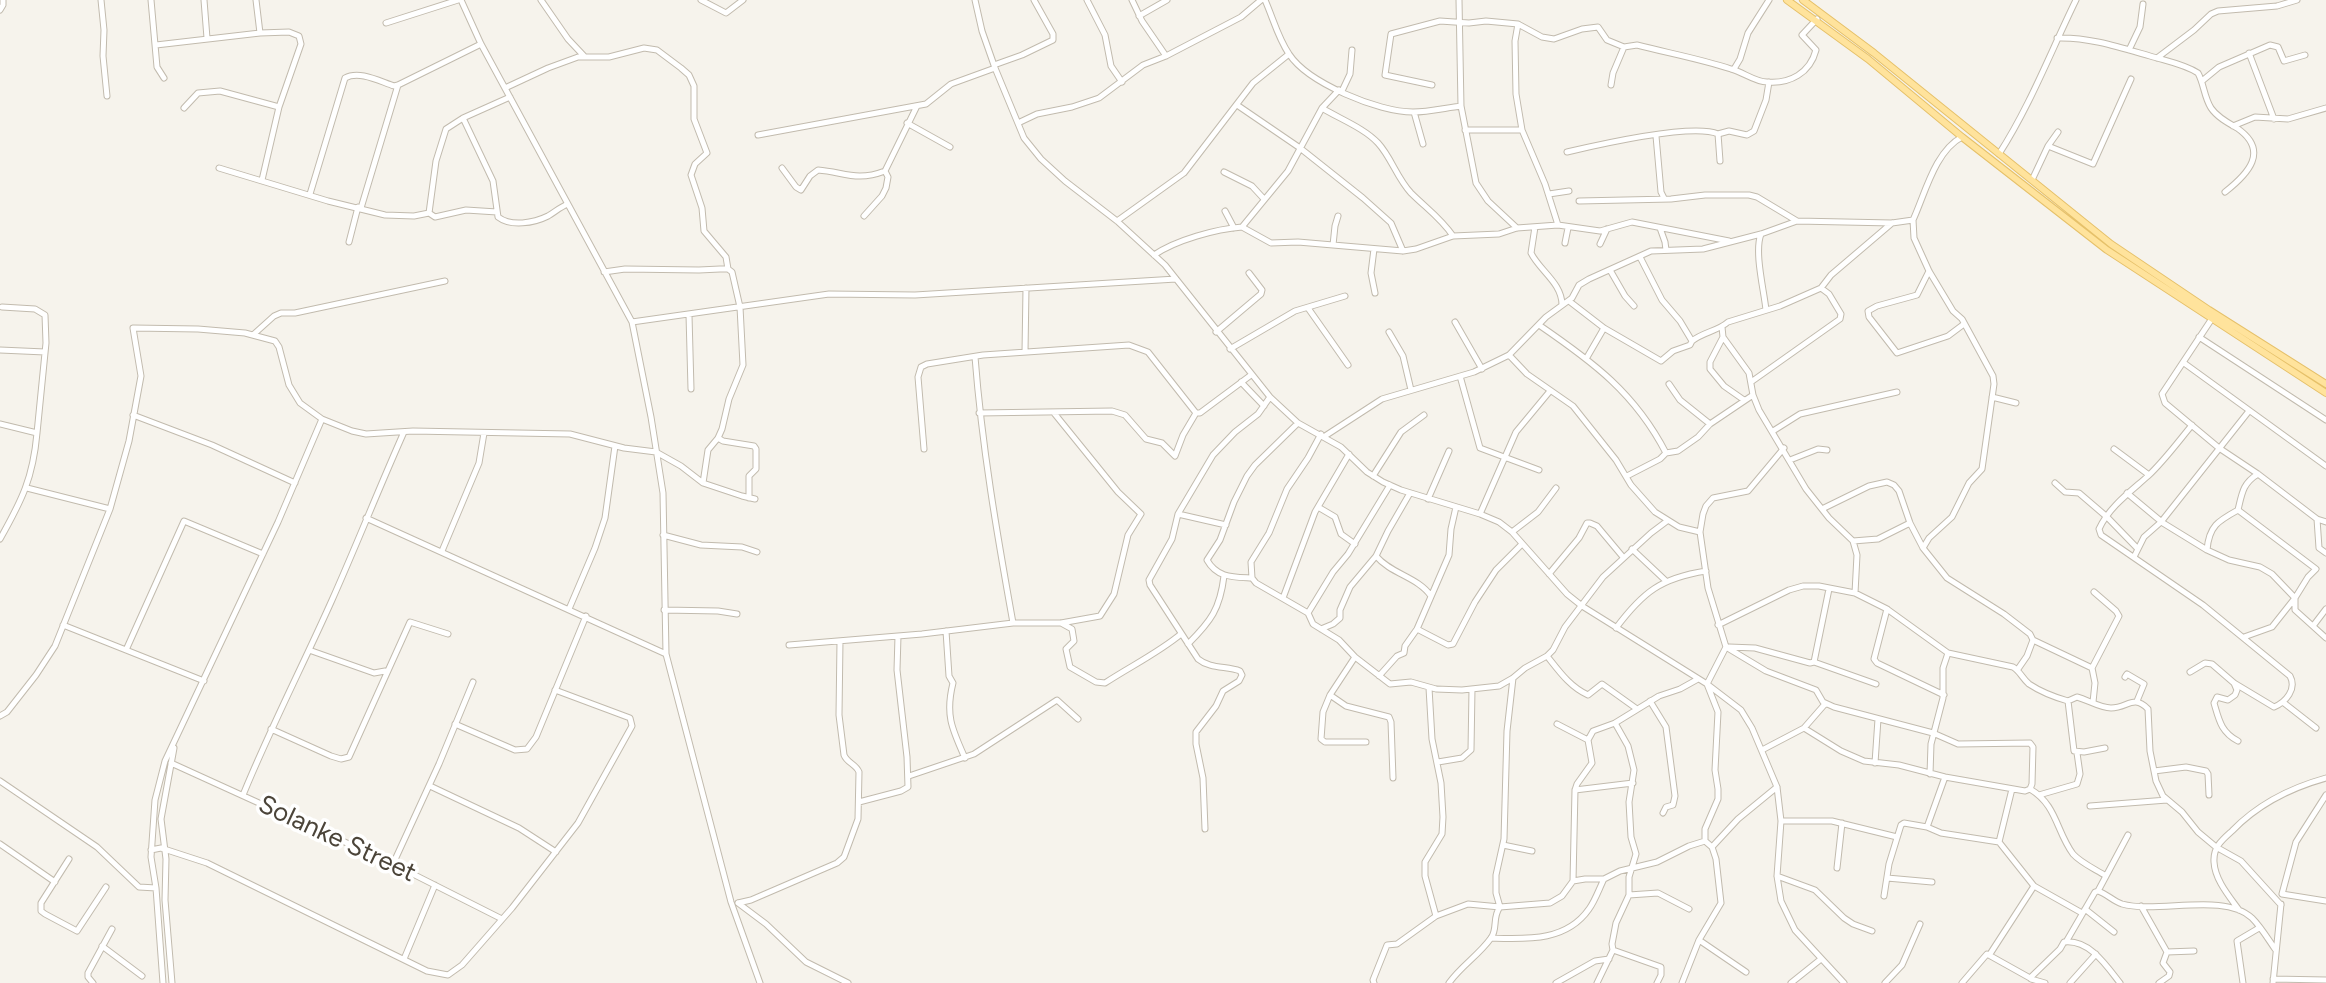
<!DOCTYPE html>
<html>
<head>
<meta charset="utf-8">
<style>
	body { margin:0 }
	canvas { display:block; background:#f6f3ec }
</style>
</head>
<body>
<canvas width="2326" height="983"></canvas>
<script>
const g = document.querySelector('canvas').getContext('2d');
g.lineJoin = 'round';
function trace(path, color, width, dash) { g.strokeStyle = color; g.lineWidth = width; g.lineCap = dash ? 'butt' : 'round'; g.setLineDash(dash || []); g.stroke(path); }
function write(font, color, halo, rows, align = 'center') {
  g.font = font + ' Figtree,sans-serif'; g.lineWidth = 7; g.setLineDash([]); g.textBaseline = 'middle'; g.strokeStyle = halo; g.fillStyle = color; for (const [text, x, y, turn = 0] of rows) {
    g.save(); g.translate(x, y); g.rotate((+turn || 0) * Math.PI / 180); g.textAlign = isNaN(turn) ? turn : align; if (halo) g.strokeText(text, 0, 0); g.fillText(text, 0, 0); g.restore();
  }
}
const minor = new Path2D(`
	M101 0 104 30 103 56 107 96
	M151 0 157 67 164 78
	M204 0 207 38
	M256 0 260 33
	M461 0 481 44 632 322 651 417 663 493 666 654 731 902 760 983
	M541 0 568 39 584 56
	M701 0 726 13 743 0
	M975 0 982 31 995 68 1024 138 1041 159 1065 181 1117 221 1165 265 1270 397 1298 423 1341 447 1367 472 1383 482 1401 490 1480 514 1499 522 1512 532 1567 594 1582 606 1707 684 1741 710 1752 728 1777 787 1781 821 1777 876 1781 901 1795 930 1844 983
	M1087 0 1105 35 1111 66 1122 82
	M1132 0 1142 21 1166 56
	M1265 0C1273 18 1278 38 1289 54 1308 83 1378 112 1413 112 1428 112 1445 108 1461 106
	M1459 0 1461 106 1476 183 1488 201 1517 228
	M0 10 3 5V0
	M1139 16 1167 0
	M386 23 458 0
	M1518 24 1515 41 1516 94 1522 130 1545 184 1558 225
	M2057 38C2089 37 2119 47 2150 56 2166 61 2184 64 2198 73 2204 84 2204 97 2211 108 2217 117 2228 123 2237 128 2270 151 2248 174 2225 192
	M156 45 260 33 289 32 299 36 301 44 279 107 262 180
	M2129 50 2140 27 2143 4
	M2249 53 2274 119
	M2157 58 2194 30 2211 14 2218 11 2277 6 2297 0
	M994 65 1022 55 1053 40V34L1034 0
	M1734 69 1740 59 1748 33 1769 0
	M2202 81 2219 67 2270 45 2278 47 2284 61 2305 55
	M1432 85 1385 75 1391 34 1440 21 1469 23 1486 21 1518 24 1542 37 1554 39 1582 29 1598 27 1607 40 1624 47 1637 45C1668 53 1701 59 1731 69 1743 72 1755 82 1767 82 1790 84 1810 73 1816 50L1802 35 1817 19
	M1611 85 1613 73 1624 47
	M505 88 548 68 578 57H609L644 48 657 50 681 68 689 75 694 86V119L707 153 695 164 691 175 702 208 704 231 726 257 728 269
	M1342 91 1350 74 1352 50
	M1237 105 1300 148 1363 198 1391 223 1403 251
	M184 108 198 93 220 91 279 107
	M1322 108C1340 119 1364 128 1378 143 1391 157 1397 178 1411 193 1426 208 1441 218 1453 236
	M1414 112 1423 144
	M463 118 493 181 498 217C511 227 534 223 548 216 555 212 560 207 568 204
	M907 123 950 147
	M1018 123 1037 114 1072 107 1099 98 1143 65 1166 56 1241 17 1261 0
	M2233 126 2255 117 2288 119 2326 108
	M1465 130H1522
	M1718 134 1729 131 1747 135 1754 131 1766 100 1769 82
	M758 135 926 104 951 84 995 68
	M1656 136 1661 192 1664 198
	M2048 146 2093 164 2131 79
	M1567 152C1597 145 1692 123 1718 134L1720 161
	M1999 154C2030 106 2051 51 2076 0
	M219 168 328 201 385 215 414 216 429 213 435 217 466 210 497 212
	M782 168 796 187 801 190 810 176 818 170C844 172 856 182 885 171L917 106
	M1224 172 1252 186 1264 199
	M2032 180 2048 146 2058 132
	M310 194 345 78C359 70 379 81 394 86L398 85 481 44
	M1549 194 1569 191
	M1579 201 1671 199 1705 195H1749L1757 197 1797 221
	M361 208 398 85
	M1225 211 1234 228
	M429 213 436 161 446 129 463 118 510 97
	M864 216 882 196 886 188 888 177 885 171
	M1913 220 1914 238 1929 271 1953 311 1962 319 1993 376 1994 384 1982 469 1969 483 1952 517 1929 538 1923 548
	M1117 221 1184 173 1253 83 1289 54
	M1242 227 1288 171 1322 108 1339 90
	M1535 227 1531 253C1540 271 1562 283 1562 305
	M1660 228 1665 242 1666 250
	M1761 234C1754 252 1764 290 1766 310
	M349 242 358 207
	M1565 243 1568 228
	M1600 244 1607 229
	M1333 245 1335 226 1338 216
	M1374 249 1371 273 1375 293
	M1154 255C1176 240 1216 229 1242 227L1271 243 1298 242 1403 251 1416 249 1453 236 1499 234 1517 228 1558 225 1600 231 1632 222 1729 241
	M1610 270 1625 296 1634 306
	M1929 271 1917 295 1877 306 1868 311 1869 317 1897 353 1948 336 1964 324
	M604 272 625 269 699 270 720 269H728L732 272 740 307 743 365 729 399 722 429 718 438 708 450 703 483
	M1569 301 1604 328 1661 361 1673 351 1690 345 1692 341 1680 321 1662 300 1640 257
	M2 307 35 309 45 315 46 343 37 433
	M1308 308 1348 365
	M689 315 691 389
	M2211 320 2162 394 2165 403 2219 448 2258 474 2317 519 2326 522
	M632 322 829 294 915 295 1176 279
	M1455 322 1482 369
	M1539 325C1593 362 1635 393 1666 453
	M1722 327 1723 337 1749 373 1753 395 1759 410 1806 489 1829 518 1853 541 1857 555 1855 593
	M1216 332 1261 294 1262 290 1249 273
	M1389 332 1403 356 1411 390
	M254 334 274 316 281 313H295L445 281
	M1723 337 1710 362V369L1724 386 1744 400
	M2199 337 2326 420
	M1692 341C1703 332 1718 331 1728 322L1780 306 1821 288 1831 275 1892 223
	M1230 349 1295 311 1345 296
	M0 350 45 352
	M1025 352 1026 288
	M1509 355 1527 374 1573 406 1616 460 1631 485 1655 512 1679 527 1700 532
	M975 357C982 447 997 534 1013 623
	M1586 359 1604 328
	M2184 363 2326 466
	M1460 376 1480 448 1539 470
	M1241 382 1264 406
	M1751 382 1840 319 1841 314 1829 294 1821 288
	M1669 384 1680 400 1710 424
	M1992 397 2016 403
	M979 413 1112 411 1125 415 1146 439 1162 443 1175 456 1183 435 1196 413H1200L1251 375
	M133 415 212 445 295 483
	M1298 423 1255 465 1247 476 1234 502 1220 540 1207 560C1217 578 1233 577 1252 578L1256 583 1308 613 1313 624 1339 640 1355 657 1390 684 1411 682 1436 689 1462 690 1499 686 1513 678 1525 668 1547 656 1553 650 1565 627 1603 577 1651 533 1667 521
	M0 424 37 433C33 478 22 500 0 539
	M1773 431 1800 414 1897 392
	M1325 436 1382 399 1474 372 1509 355 1546 317 1572 298 1579 285 1589 279 1651 251 1703 249 1761 234 1797 221 1892 223 1913 220C1925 194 1935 151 1962 137
	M718 438 723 441 754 446 756 449V469L749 476V498
	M924 449 918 377 921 367 927 364 983 355 1129 345 1148 352 1196 413
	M2114 449 2149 475
	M1790 460 1818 449 1827 450
	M1373 476 1401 432 1424 415
	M1627 476 1660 459 1666 453 1678 451 1698 437 1710 424 1753 395
	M2055 483 2065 492 2079 493 2107 517 2137 548
	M2127 493 2163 523 2207 550 2229 560 2260 567 2272 574 2295 598V610L2326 638
	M1428 499 1449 451
	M1318 507 1335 517 1341 534 1355 544
	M110 509 129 441 141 376 133 328 198 329 245 333 275 341 279 347 289 385 300 403 322 419 352 431 366 434 413 431 570 434 624 448 656 452 681 466 703 483 742 496 755 499
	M1822 509 1869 486 1887 482 1894 485 1899 491 1910 523 1923 548 1947 578 2004 614 2030 634 2033 640 2027 656 2018 669
	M2238 510 2316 569 2308 577 2295 598 2272 627 2244 637
	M2238 510C2242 493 2243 483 2258 474
	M1178 514 1226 525
	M1480 514 1516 432 1550 391
	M366 518 666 654
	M2317 519 2319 548 2326 553
	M1512 532 1538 512 1556 488
	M663 535 701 545 742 547 757 552
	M1853 541 1878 539 1910 523
	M1632 549 1666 581
	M2207 550C2209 526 2218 521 2238 510
	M442 551 479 463 484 433
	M1376 556C1391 574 1418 577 1431 596
	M2134 557 2144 537 2161 522 2249 411
	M1549 574 1579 538 1587 523H1590L1597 526 1623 557
	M1252 578 1251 562 1269 533 1287 489 1308 458 1321 434
	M1283 598 1315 512 1349 454
	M569 609 595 548 605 518 615 446
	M1887 609 1874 659 1877 663 1944 695
	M664 610 718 611 737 614
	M1308 613 1333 572 1348 554 1390 485
	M1061 623 1072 629 1074 641 1066 649 1070 667 1096 682 1105 683C1131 666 1158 653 1181 634
	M63 625 204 681
	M1718 625 1789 590 1803 586H1819L1855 593 1887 609 1948 653 2013 667C2020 671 2022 678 2029 684 2041 692 2054 697 2068 701L2077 697C2088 700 2100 708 2111 708 2128 708 2133 694 2148 709L2150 751 2156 781 2163 796 2182 812 2198 832 2216 847 2241 861 2281 905
	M2313 626 2326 609
	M1616 628C1643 592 1661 578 1706 571
	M1321 629 1333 624 1340 618V610L1350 587 1376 556 1388 531 1410 493
	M1417 629 1448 645 1453 644 1475 602 1496 570 1522 544
	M946 631 949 676 953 683C945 715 952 729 965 758
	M2033 640 2092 668 2095 683 2093 702
	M1188 644C1211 621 1220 609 1224 576
	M789 645 922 634 1013 623H1061L1100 616 1114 594 1128 535 1141 514 1118 492 1054 413
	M1726 647 1766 671 1816 690 1823 702 1834 707 1933 733 1958 744 2030 743 2033 747 2032 784 2030 789 2025 791 1945 777 1899 765 1864 761 1841 751 1804 728
	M1729 647 1755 648 1810 663 1814 662 1829 589
	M126 650 184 521 263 554
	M309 650 374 673 385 671
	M1547 656C1559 671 1570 687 1588 695L1602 684 1637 709
	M1355 657 1330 695 1323 712 1321 739 1325 742H1366
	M1814 662 1876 684
	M2092 668 2119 616 2116 611 2094 592
	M2190 672 2205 663 2212 664 2234 683 2274 707C2286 702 2297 689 2290 676L2203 605 2101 535 2099 529C2109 507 2130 492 2148 476 2164 461 2178 442 2192 425
	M1379 676 1397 656 1404 653 1405 646 1417 629 1449 555 1451 529 1456 507
	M2125 677 2127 674 2144 684 2137 701
	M2234 683 2237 690 2235 695 2228 700 2217 697 2214 703C2219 720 2221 732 2238 741
	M1429 688 1432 739 1441 783 1443 817 1442 834 1425 862V876L1436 916 1468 904 1500 907 1550 903 1562 896 1573 881 1575 790 1577 784 1592 763 1588 740 1593 731 1615 723 1659 696 1680 689 1698 679
	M1330 695 1346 706 1389 717 1391 722 1393 778
	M1650 701 1666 727 1675 796 1673 805 1666 807 1663 813
	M2068 701 2074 751 2084 752 2105 748
	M2284 703 2316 728
	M0 716 7 712 36 675 55 646 110 509 27 488
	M455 724 515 750 527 749 536 737 586 616
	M1557 724 1588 740
	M271 729 331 756 341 759 349 757 410 622 448 634
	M1762 750 1804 728 1825 704
	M1438 762 1462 758 1471 750 1472 689
	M171 763 393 864 502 919
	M1875 763 1878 719
	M2154 771 2186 767 2206 771 2208 774 2209 795
	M1930 774 1931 744 1943 698V668L1948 653
	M909 776 974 754 1057 700 1078 719
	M0 781 97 847 139 887 156 888
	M430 786 519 828 556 852
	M2012 789 1999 842 2034 886 2082 913
	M2030 789C2057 805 2056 831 2073 854 2081 863 2095 869 2106 876
	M1575 790 1633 783
	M243 795C270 729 303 665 332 600 357 544 379 488 404 432
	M2039 795 2077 784 2080 774 2077 753
	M2326 795 2296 842 2282 894 2326 901
	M859 802 901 791 908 787 907 757 897 670 898 636
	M2090 806 2167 800
	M1781 821H1832L1897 837
	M1927 827 1941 833 1999 842
	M1205 829 1203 778 1196 744V732L1216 706 1223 691 1239 681 1242 675 1240 671C1227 666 1210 669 1198 659L1150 585 1149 580 1172 539 1178 514 1213 455 1235 432 1258 414 1270 397
	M0 844 55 882
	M1503 845 1532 851
	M1712 847 1738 819 1777 787
	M151 850 161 848 207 863 427 971 448 975 462 965 512 908 578 823 632 726 630 718 555 690
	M69 859 41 903V911L45 914 77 931 106 887
	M393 864 439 764 473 682
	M1837 868 1842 823
	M1777 876 1815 890 1844 918 1853 924 1872 931
	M1887 878 1932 882
	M1573 881 1585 879H1604L1620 871 1657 862 1689 846 1705 841
	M2098 891 2128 835
	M1629 895 1658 893 1689 909
	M1884 896 1889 864 1901 825 1904 823 1927 827 1945 777
	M738 903 751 900 837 863 844 857 858 819 859 772C856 764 847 763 844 755L839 715 840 641
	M738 903 766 924 806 962 848 983
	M2141 906 2167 952 2163 963 2170 972 2169 976 2159 983
	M1500 907 1496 893V875L1504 839 1507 731 1513 678
	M2085 909 2114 932
	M2239 910C2229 896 2215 880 2214 862 2213 847 2222 840 2232 831 2258 804 2290 788 2326 778
	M1491 938C1526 939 1566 942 1589 909 1595 901 1599 889 1604 879
	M1699 940 1746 972
	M2066 942 2095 892 2098 891C2107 894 2113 901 2122 904 2158 914 2224 892 2252 918 2261 927 2268 939 2275 949
	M102 946 142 976
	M1613 950 1661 967V975L1657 983
	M2167 952 2194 951
	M1990 954 2034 886
	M404 959 435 885
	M2031 979 2045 983
	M2273 979 2326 980
	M93 983 88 977V973L112 929
	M163 983 156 888 151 857 155 800 165 761 278 522 322 419
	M172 983 165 900 166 859 161 819 174 748
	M1374 983 1373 980 1387 945 1397 944 1436 916
	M1449 983C1461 966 1479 955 1491 938 1498 929 1492 917 1500 907
	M1556 983 1595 961 1609 959
	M1597 983 1613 950 1612 944 1616 923 1629 895V877L1636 854 1631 837 1629 802 1634 770 1628 746 1615 723
	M1682 983 1699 940 1721 903 1716 859 1712 847 1705 841V829L1718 799V789L1715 770 1718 712 1707 684 1726 647 1708 588 1700 532 1703 514 1706 506 1713 498 1748 491 1784 448
	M1791 983 1821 959
	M1885 983 1902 965 1920 924
	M1962 983 1987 954 2030 978 2060 949 2064 942C2089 939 2106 965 2120 983
	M2070 983 2096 954
	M2243 983 2237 941 2259 928
	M2273 983 2281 904`);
const major = new Path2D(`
	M1787 0 1868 59 1962 137 2107 250 2326 393
	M1803 0 1874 53 2111 244 2209 310 2326 384`);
const streetNames = [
	["Solanke Street",337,839,25]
];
trace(minor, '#c2bbae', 7);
trace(major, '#e6c16a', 8);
trace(minor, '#fff', 5);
trace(major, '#ffe39c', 6);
write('26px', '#4b4439', '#fff', streetNames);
</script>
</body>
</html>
